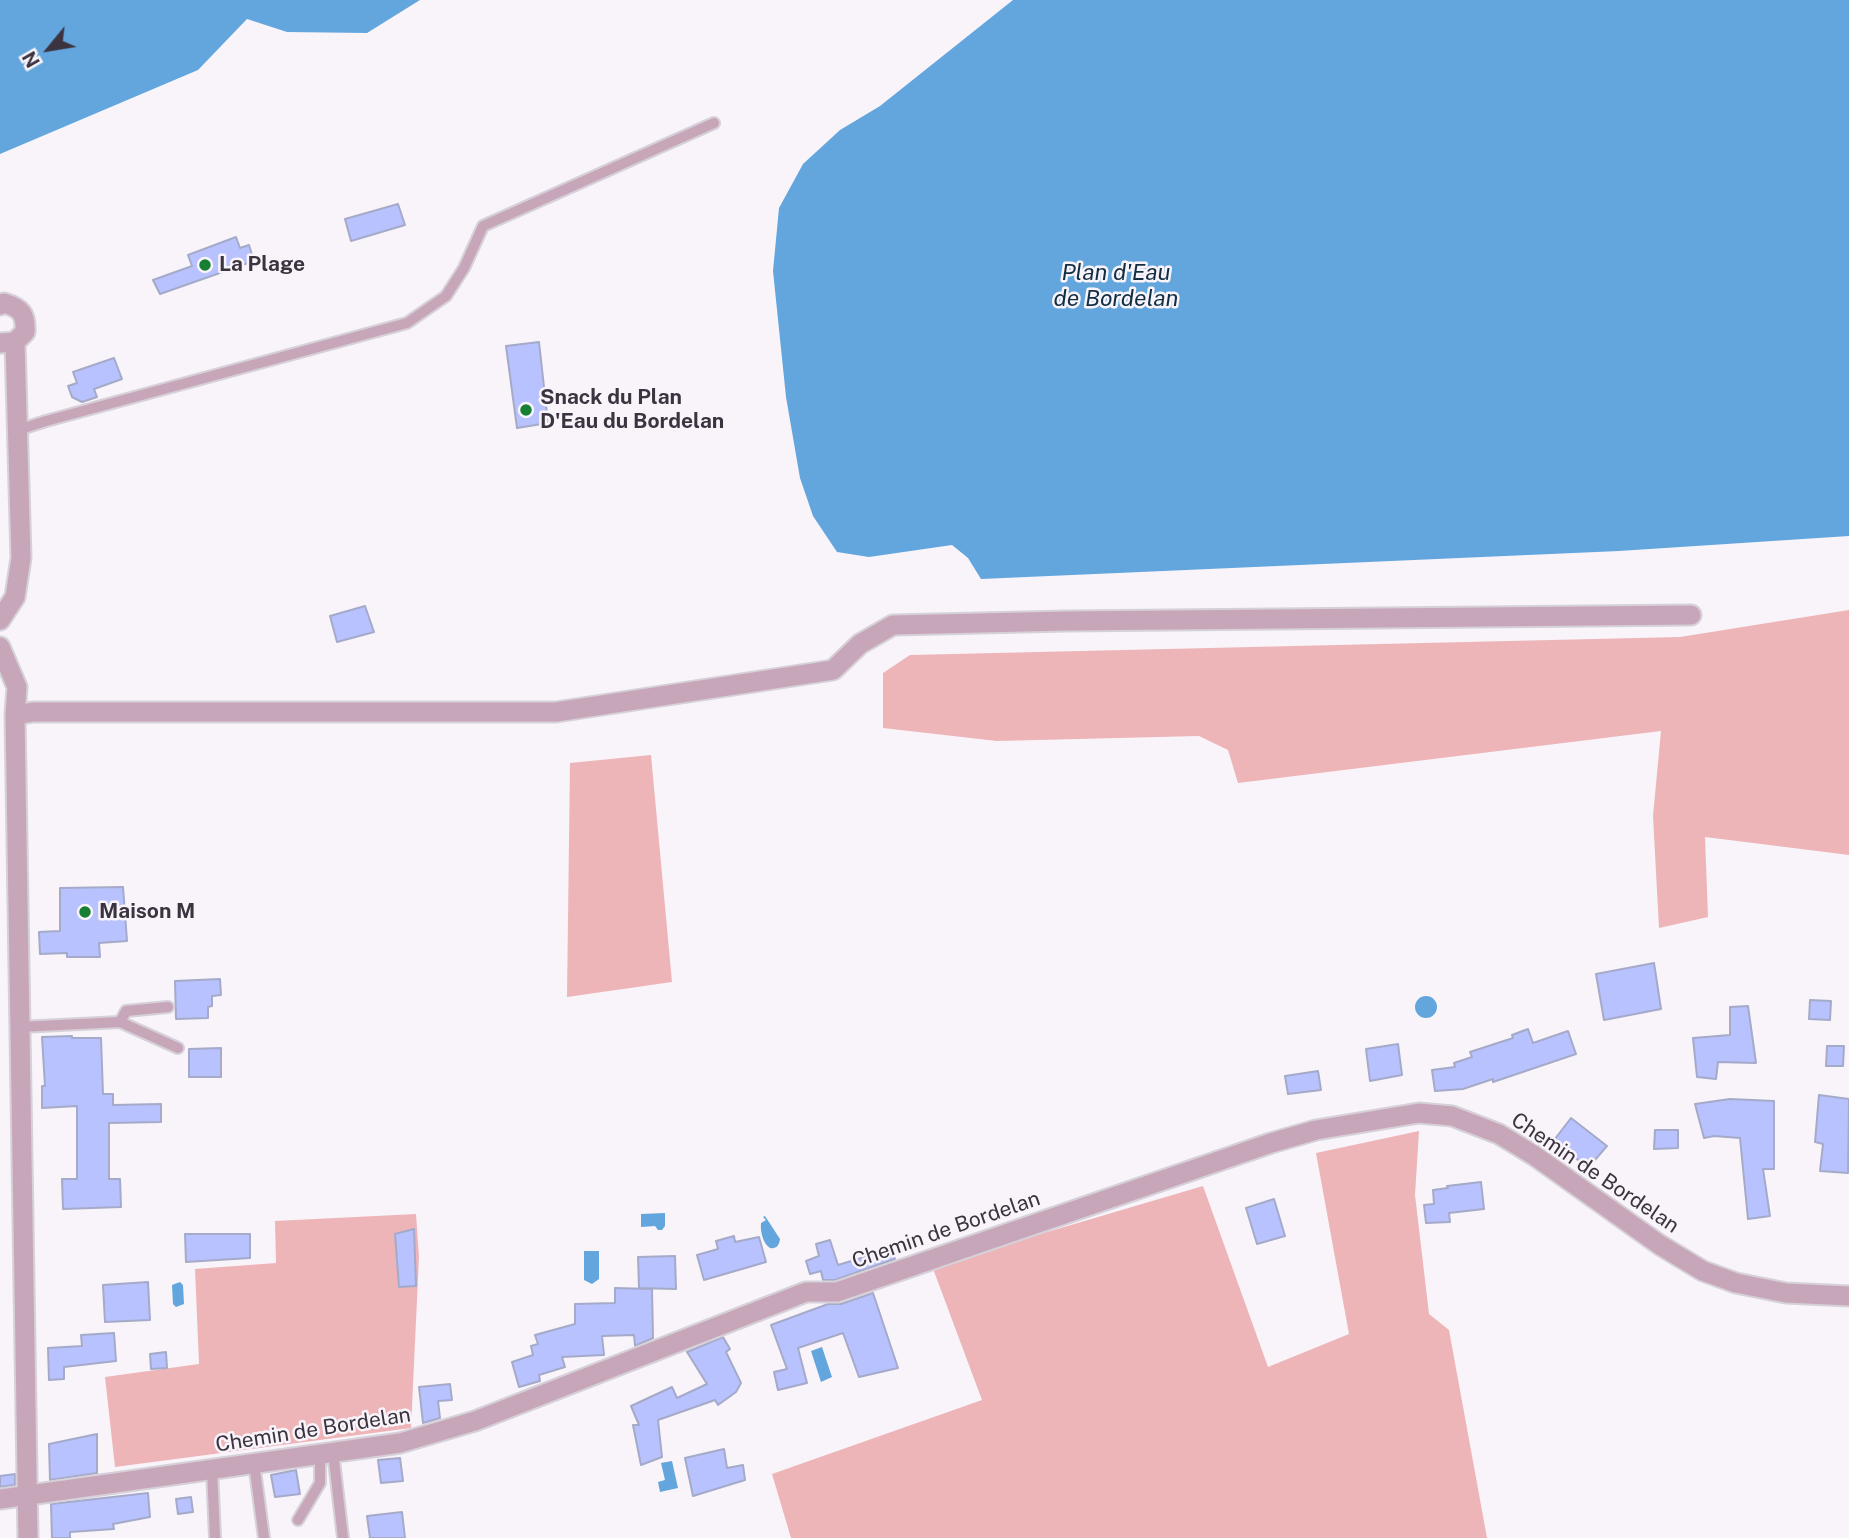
<!DOCTYPE html>
<html>
<head>
<meta charset="utf-8">
<style>
	body { margin:0 }
	#map { position:relative; width:1849px; height:1538px; overflow:hidden; background:#f8f4fa; font-family:"Public Sans",sans-serif }
	canvas { display:block }
	.north { position:absolute; left:14px; top:14px; width:70px; height:70px; -webkit-text-stroke:5px #f8f4fa; paint-order:stroke; rotate:240deg; font-size:19px; font-weight:700; line-height:28px; text-align:center; color:#3b3440 }
	.north::after { content:''; display:block; margin:auto; width:24px; height:32px; background:#3b3440; clip-path:polygon(50% 0,100% 100%,50% 72%,0 100%) }
</style>
</head>
<body>
<div id="map">
<canvas width="1849" height="1538"></canvas>
<div class="north">N</div>
</div>
<script>
const g = document.querySelector('canvas').getContext('2d');
g.lineJoin = 'round';
function paint(path, color) { g.fillStyle = color; g.fill(path, 'evenodd'); }
function trace(path, color, width, dash) { g.strokeStyle = color; g.lineWidth = width; g.lineCap = dash ? 'butt' : 'round'; g.setLineDash(dash || []); g.stroke(path); }
function write(font, color, halo, rows, align = 'center') {
  g.font = font + ' "Public Sans",sans-serif'; g.lineWidth = 5; g.setLineDash([]); g.textBaseline = 'middle'; g.strokeStyle = halo; g.fillStyle = color; for (const [text, x, y, turn = 0] of rows) {
    g.save(); g.translate(x, y); g.rotate((+turn || 0) * Math.PI / 180); g.textAlign = isNaN(turn) ? turn : align; if (halo) g.strokeText(text, 0, 0); g.fillText(text, 0, 0); g.restore();
  }
}
const green = new Path2D(`
	M1849 610V855L1705 837 1708 917 1659 928 1653 816 1661 731 1238 783 1228 750 1199 736 997 741 883 728V673L910 655 1680 637Z
	M651 755 672 982 567 997 570 763Z
	M1419 1131 1415 1195 1429 1314 1449 1330 1487 1538H791L772 1474 982 1400 932 1266 1203 1186 1268 1367 1349 1334 1316 1153Z
	M416 1214 419 1257 411 1428 115 1467 105 1377 199 1364 195 1269 276 1263 275 1221Z`);
const water = new Path2D(`
	M0 0H420L367 33 287 32 247 19 198 70 0 154Z
	M1013 0H1849V536L1619 551 981 579 968 558 952 545 869 557 837 552 813 516 800 478 786 397 773 271 779 208 803 164 840 130 880 106Z
	M1415 1007a11 11 0 1 1 22 0a11 11 0 1 1-22 0Z
	M665 1213V1226L662 1230H658L655 1226 641 1227V1214Z
	M765 1216 780 1239C779 1246 776 1249 770 1248 763 1244 760 1231 761 1223L766 1220 763 1217Z
	M584 1251H599V1279L592 1284 584 1280Z
	M180 1282 183 1285 184 1304 176 1307 173 1304 172 1285Z
	M822 1347 832 1377 821 1382 811 1351Z
	M672 1461 678 1488 660 1492 658 1482 665 1480 661 1463Z`);
const building = new Path2D(`
	M398 204 405 225 351 241 345 219Z
	M236 237 240 248 249 245 254 261 160 294 153 280 192 266 188 255Z
	M539 342 548 423 517 428 506 346Z
	M114 358 122 379 94 389 97 397 82 402 72 397 68 386 77 383 73 372Z
	M365 606 374 632 337 642 330 616Z
	M123 887 127 941 99 943 100 957H67V953L40 954 39 932 60 931V888Z
	M1654 963 1661 1009 1604 1020 1596 974Z
	M220 979 221 995 212 996V1006L208 1007V1018L176 1019 175 981Z
	M1810 1000 1831 1001 1830 1020 1809 1019Z
	M1748 1006 1756 1063 1718 1062 1716 1079 1697 1077 1693 1038 1730 1035V1007Z
	M1528 1029 1533 1043 1568 1031 1576 1054 1493 1082V1079L1463 1089 1435 1091 1432 1070 1455 1067 1454 1063 1472 1057 1470 1052 1513 1038 1512 1035Z
	M72 1036V1038H101L103 1094H113V1105L161 1104V1122L109 1123V1179H120L121 1207 63 1209 62 1179H77V1106L42 1108V1086H45L42 1037Z
	M1398 1044 1402 1075 1370 1081 1366 1049Z
	M1827 1046H1844L1843 1066H1826Z
	M221 1048V1077H189V1049Z
	M1318 1071 1321 1090 1288 1094 1285 1076Z
	M1819 1095 1849 1099 1848 1173 1820 1171 1823 1144 1815 1142Z
	M1730 1099 1774 1101V1169H1763L1770 1216 1748 1219 1740 1138 1714 1136 1704 1138 1695 1104Z
	M1571 1118 1607 1146 1588 1168 1568 1152 1566 1154 1551 1144Z
	M1655 1130H1678V1148L1654 1149Z
	M1481 1182 1484 1209 1449 1213 1450 1222 1426 1223 1424 1205 1434 1204 1433 1190 1448 1188 1447 1186Z
	M1274 1199 1285 1236 1257 1244 1246 1208Z
	M414 1229 416 1286 399 1287 395 1234Z
	M185 1234H250V1258L186 1262Z
	M734 1236 735 1242 759 1237 766 1262 704 1280 697 1255 718 1249 716 1241Z
	M830 1240 838 1265 891 1249 895 1259 835 1280H823L821 1271 810 1274 806 1261 819 1256 816 1244Z
	M675 1256 676 1289 639 1288 638 1257Z
	M148 1282 150 1320 105 1322 103 1285Z
	M615 1288 652 1289 653 1338 635 1346 634 1335 602 1336 604 1355 562 1357 565 1367 539 1375 540 1381 519 1387 512 1362 533 1355 531 1346 538 1344 535 1335 575 1324V1304L615 1303Z
	M873 1293 898 1368 859 1377 843 1333 798 1348 807 1383 778 1390 774 1372 787 1369 771 1325 828 1304H841Z
	M114 1333 116 1361 64 1367V1379L49 1380 48 1348 82 1346 81 1335Z
	M723 1337 730 1349 726 1352 741 1383 736 1392 718 1405 715 1400 658 1420 662 1457 641 1465 633 1425H639L631 1406 672 1387 677 1398 707 1384 687 1352Z
	M166 1352 167 1368 151 1369 150 1354Z
	M450 1384 452 1400 438 1401 440 1418 423 1423 419 1387Z
	M97 1434V1473L50 1480 49 1444Z
	M724 1449 727 1468 743 1465 745 1480 693 1496 685 1458Z
	M400 1458 403 1481 381 1483 378 1460Z
	M296 1470 300 1494 275 1497 271 1475Z
	M15 1474V1485L0 1487V1476Z
	M148 1493 150 1517 113 1524 114 1529 70 1532V1538H52L51 1504Z
	M191 1497 193 1512 178 1514 176 1499Z
	M402 1512 405 1538H370L367 1516Z`);
const service = new Path2D(`
	M18 430 46 421 407 323 446 296 464 268 483 226 714 123
	M120 1022 126 1011 168 1007
	M20 1027 120 1022 178 1048
	M333 1452 343 1538
	M254 1463 264 1538
	M212 1469 215 1538
	M298 1520 320 1483V1454`);
const minor = new Path2D(`
	M0 305 4 303C21 308 26 314 25 332L15 342 0 343
	M0 620 15 597 21 558 15 342
	M0 647 17 687 15 715 28 1538
	M15 715 33 712H556L833 670 860 644 893 625 1067 621 1691 615
	M0 1499 400 1443 475 1421 806 1292H837L1271 1143 1316 1130 1419 1113 1452 1116 1499 1134 1535 1156 1660 1245 1703 1271 1736 1283 1786 1293 1849 1296`);
const markers = [
	[205,265,7,"#177f34"],
	[526,410,7,"#177f34"],
	[85,912,7,"#177f34"]
];
const poiNames = [
	["La Plage",219,265],
	["Snack du Plan",540,398],
	["D'Eau du Bordelan",540,422],
	["Maison M",99,912]
];
const streetNames = [
	["Chemin de Bordelan",1595,1173,34],
	["Chemin de Bordelan",946,1230,-19],
	["Chemin de Bordelan",313,1430,-9]
];
const waterNames = [
	["Plan d'Eau",1116,273],
	["de Bordelan",1116,299]
];
paint(green, '#edb5b8');
paint(water, '#63a6dd');
paint(building, '#b8c2fe');
trace(building, '#a5aac9', 2);
trace(service, '#d6d1d9', 14);
trace(minor, '#d6d1d9', 23);
trace(service, '#c8a6ba', 10);
trace(minor, '#c8a6ba', 19);
for (const [x, y, r, color] of markers) { const dot = new Path2D(); dot.arc(x, y, r, 0, 2 * Math.PI); g.fillStyle = color; g.fill(dot); trace(dot, '#f8f4fa', 2.5); }
write('bold 21px', '#3b3440', '#f8f4fa', poiNames, 'left');
write('21px', '#3b3440', '#f8f4fa', streetNames);
write('italic 23px', '#112e45', '#f8f4fa', waterNames);
</script>
</body>
</html>
